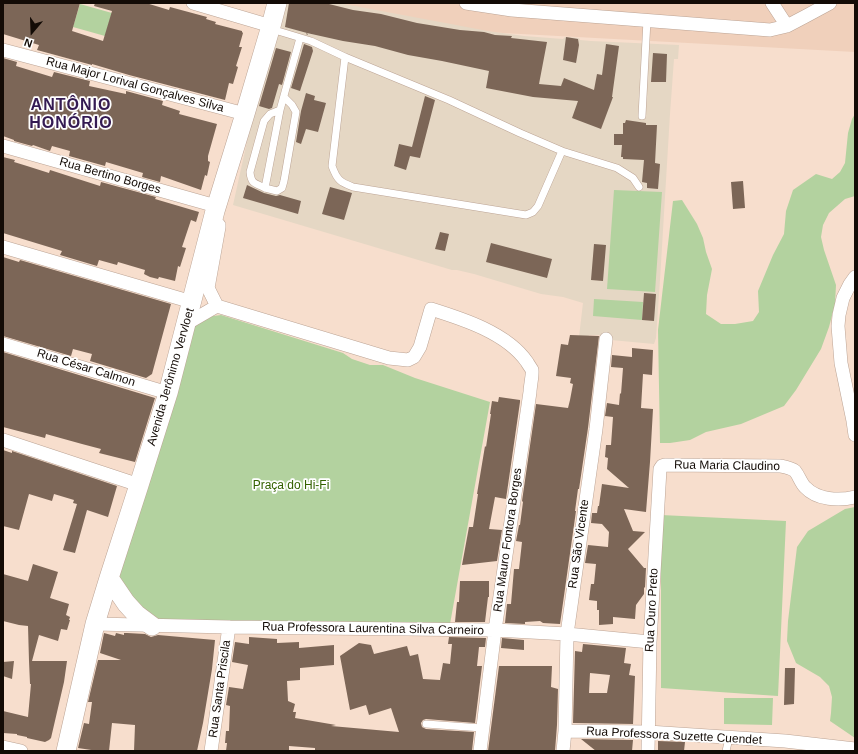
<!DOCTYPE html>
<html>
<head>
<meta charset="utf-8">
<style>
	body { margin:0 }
	#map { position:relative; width:858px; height:754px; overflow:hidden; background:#f7decd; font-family:Arial,sans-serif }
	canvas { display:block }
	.frame { position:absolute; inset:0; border:4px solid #130b06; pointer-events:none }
	.north { position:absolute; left:12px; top:12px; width:40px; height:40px; -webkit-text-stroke:3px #fff; paint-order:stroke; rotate:199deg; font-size:11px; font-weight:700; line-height:16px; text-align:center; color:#130b06 }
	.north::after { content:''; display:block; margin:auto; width:14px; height:18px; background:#130b06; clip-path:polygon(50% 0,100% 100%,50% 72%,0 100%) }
</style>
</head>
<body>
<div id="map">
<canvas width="858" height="754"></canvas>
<div class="frame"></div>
<div class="north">N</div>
</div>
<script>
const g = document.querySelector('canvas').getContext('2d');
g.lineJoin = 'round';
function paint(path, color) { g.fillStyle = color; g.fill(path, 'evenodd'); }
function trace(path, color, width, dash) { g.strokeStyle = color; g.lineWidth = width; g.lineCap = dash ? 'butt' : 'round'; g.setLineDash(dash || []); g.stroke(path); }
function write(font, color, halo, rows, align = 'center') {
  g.font = font + ' Arial,sans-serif'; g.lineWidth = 3.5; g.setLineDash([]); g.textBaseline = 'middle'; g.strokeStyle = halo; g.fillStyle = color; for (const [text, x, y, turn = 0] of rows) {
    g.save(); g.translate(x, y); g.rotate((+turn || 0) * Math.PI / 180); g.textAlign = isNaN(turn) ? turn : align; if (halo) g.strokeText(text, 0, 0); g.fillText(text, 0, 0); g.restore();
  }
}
const built = new Path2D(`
	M333 3H855V52L484 32Z`);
const industrial = new Path2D(`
	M286 3H339L488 31 524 36 563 39 565 37 579 38 580 40 591 41 679 45 678 59H674L670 114 660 280 656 338 654 344 611 340 602 335H589L588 339 579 337 583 303 563 297 541 294 474 274 457 270H452L233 205 252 119Z`);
const green = new Path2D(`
	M80 4 112 13 105 36 73 27Z
	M855 114V196L845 199 829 213 823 225 821 237 824 250 836 285 835 304 829 327 821 349 796 390 784 406 741 424 706 432 690 440 670 443H660L658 330 673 201 682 200 697 224 703 238 706 252 712 269 707 295 706 314 721 324H735L753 321 759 312 758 291 773 255 784 234 786 211 793 190 816 174 832 179 840 172 845 163 848 133 852 119Z
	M614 190 662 192 655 292 607 289Z
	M594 299 643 302 642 320 593 316Z
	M221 315 343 353 352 359 370 365H383L415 378 490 402 450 624 311 628 144 618 115 583 192 328 206 317Z
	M855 507V738L830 721 831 713 832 697 829 686 820 677 796 663 787 641 788 621 797 547 808 531 845 509Z
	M661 515 786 521 778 696 661 688Z
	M724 698H773L772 725 724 724Z`);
const building = new Path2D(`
	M3 3H80L72 31 103 41 112 11 94 6 95 3H146L169 10 170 7 207 17 206 19 216 22 215 24 242 31V32L243 33 239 47H242L236 66 238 67 233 84 229 83 225 100 129 75 92 64V65L37 50 39 45 3 34Z
	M289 3H325L353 10 381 14 417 23 460 30 484 32 495 35 512 36 511 38 547 42 539 84 561 86 564 78 594 90 597 74 602 75 606 44 619 46 612 97H613L601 129 572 118 578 101 533 97 486 88 489 71 442 61 408 55 375 46 343 41 307 33 308 35 306 34 307 33 285 27Z
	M566 37 578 39 579 45 576 63 563 60Z
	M304 44 312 47 313 51 300 91 291 88Z
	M276 48 291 52 282 85 279 84 272 108 269 109 259 106Z
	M653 53 667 54 666 82H651Z
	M3 58 17 62 16 66 52 77 54 72 90 81 89 86 126 94V91L163 101 162 105 180 111 179 114 217 124 208 156V161L210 162 207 176 205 175 201 190 161 176 160 182 142 177 143 173 106 162 105 166 69 156 70 151 52 146 50 151 33 145 32 146 14 141V140L3 136Z
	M306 93 315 96 314 100 326 103 318 132 306 129 301 144 296 142 301 111Z
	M425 96 435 100 420 158 410 156 406 170 394 166 399 144 412 147Z
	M626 120 646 123V125H657L655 163 660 164 658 189 647 188V183L642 182 644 160 623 159V157H621L622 145H614V134H623V123H625Z
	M3 157 15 160 14 162 27 166 49 173 50 170 100 186 101 182 156 197 155 199 199 212 196 222 191 220 182 247 186 248 180 267 178 266 175 281 159 277 158 279 150 277 144 274 145 270 118 262 117 265 99 260 97 266 60 255 62 251 3 233Z
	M743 181 745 208 733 209 731 182Z
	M247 185 264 193 276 196 280 195 301 201 298 214 243 198Z
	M330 187 352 193 344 220 322 214Z
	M440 232 449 234 445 251 435 249Z
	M491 243 552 259 547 278 486 262Z
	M594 244 606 245 603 281 591 280Z
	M3 257 19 262 20 260 171 304 152 374 146 378 90 361 92 354 73 349 71 356 3 336Z
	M644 293 656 294 654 321 642 320Z
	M570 335 599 336 588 428 579 489H578L575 511H576L560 624 543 623 540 621 525 622V624L505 623 507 604H511L514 569H519L522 542 516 541 519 525H520L523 502 522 501 536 404 568 408 570 400 573 384 570 383 571 378 556 376 561 344 568 345Z
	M632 348 653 350 652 375 643 374 641 408 653 409 650 462 646 512 624 509 633 531 645 532 628 549 644 568H646L645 588 644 587V594L636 605 635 619 613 617V624L599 625V610H597V601L589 600 591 584H594L596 564 585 563 588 545 608 547 609 532 602 524 591 523 592 513H597L598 506H599L602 484 629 488 607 469 608 458 605 457 606 445H611L613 417 605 416 607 403 619 405 620 393 621 394 623 368 611 367 612 355 632 357Z
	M3 352 155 398 135 462 99 453 101 449 82 444 46 434 45 438 3 427Z
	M499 397 520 400V402L506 499 495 497 489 529 502 530 497 561 462 565 469 527H473L478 494H477L485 446 486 447 491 414H490L492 401 498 402Z
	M3 450 12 453V451L117 486 108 517 87 510 75 553 63 550 77 504 73 503 74 500 54 494 52 501 29 494 19 530 3 526Z
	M33 564 58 572 50 598 69 604 66 615 70 617 69 620H70L67 630 61 629 58 641 39 635 32 661H67L64 682 51 738 49 740 45 742 27 738V737L17 735V734L3 733V711L28 717 31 684H30L29 661H30H29L28 626 19 625 3 621V574L28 581Z
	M460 581H489V597H488L485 622H455L457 602H459Z
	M104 633 115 636 116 633 124 635V633H127L145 634 151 637 158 635 215 640 212 669 203 723 197 751H134L135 725 112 723 109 751H98L78 748 84 723 89 724 92 702H88L98 660H121L100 653Z
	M249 637 277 639V643L299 642V648L334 645V665L300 668V680L287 681 288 701 295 704 293 712H296L295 718 336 725 331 726 399 732 391 708 369 715 366 705 350 710 340 656 359 643 371 645 374 654 407 646 410 656 418 654 423 679 440 680 443 663 450 664 452 644H448L449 637 486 638 485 647H479L477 666H482L475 723 426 719 423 720 421 723 422 727 426 729 474 732 472 751H315V748L289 746V751H226L227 743H225L226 731H229L230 706 226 705 229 687 243 689 248 665 232 662 235 642 249 644Z
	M502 638 524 640V650L501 648Z
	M583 644 626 648 624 663 631 664 629 675 635 676 633 724 573 723 575 651 582 652ZM590 673 610 675 607 693H589Z
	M14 661 12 679 3 676V662Z
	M499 666H552L551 687 558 689 557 725 555 751H488Z
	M785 668H795L794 704 784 705Z
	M581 739 633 740 632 751H596Z
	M658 741 685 742 684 751H658Z`);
const lane = new Path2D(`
	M272 26 278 31 311 41 345 57 449 100 520 133 562 151 617 168 633 178 639 187
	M345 57 332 166C337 180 340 182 353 187L526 215 533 212 538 206 562 151
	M280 110 270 114 264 121 250 172C251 184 255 183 265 188L280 110 300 38
	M642 116 647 20
	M265 188 277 191 282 188 284 181 296 112 292 105 284 97
	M426 724 482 728
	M726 751 729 738`);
const street = new Path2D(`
	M193 3 271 26
	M466 3 512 10 770 30 787 26 806 16 830 3
	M772 3 787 26
	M3 50 245 114
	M3 146 216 206
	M3 247 192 302
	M855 277 850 284 843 298 839 315 838 326 841 363 853 421 855 435
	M217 306 208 288 219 227V225
	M186 324 217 306 389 358 408 360 414 357 420 347 431 309C463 319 507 333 527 362 528 364 531 368 532 370 533 373 530 387 530 392L495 630 480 751
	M3 344 168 393
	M3 440 139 485
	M95 624 229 627 495 630 567 634 650 642
	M565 731 648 732 785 741 855 749
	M3 747 21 751
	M211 751 229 627
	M563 751 565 731 567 634 596 429 606 339
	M648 751 650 642 660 469 662 466 665 465 780 466C785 467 791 468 795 471 799 476 801 483 805 487 817 500 839 501 855 497`);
const secondary = new Path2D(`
	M109 578 126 603 136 614 152 626
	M66 751 95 624 109 578 139 485 168 393 215 211 245 114 271 26 277 3`);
const streetNames = [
	["Rua Major Lorival Gonçalves Silva",135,85,15],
	["Rua Bertino Borges",110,176,16],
	["Rua César Calmon",86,368,17],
	["Avenida Jerônimo Vervloet",171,377,-74],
	["Rua Maria Claudino",727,466,1],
	["Rua Mauro Fontora Borges",508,540,-82],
	["Rua São Vicente",579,544,-82],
	["Rua Ouro Preto",652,610,-87],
	["Rua Professora Laurentina Silva Carneiro",373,629,1],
	["Rua Santa Priscila",220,689,-82],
	["Rua Professora Suzette Cuendet",674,736,3]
];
const parkNames = [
	["Praça do Hi-Fi",291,486]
];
const districtNames = [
	["ANTÔNIO",71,106],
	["HONÓRIO",71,124]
];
paint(built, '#f0d0bb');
paint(industrial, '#e5d7c4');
paint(green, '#b3d29f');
paint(building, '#7c6657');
trace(lane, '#bca495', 8);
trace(street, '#bca495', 14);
trace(secondary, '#bca495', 20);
trace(lane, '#fff', 7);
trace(street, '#fff', 13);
trace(secondary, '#fff', 19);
write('12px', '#130b06', '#fff', streetNames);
write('12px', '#346100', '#fff', parkNames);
g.letterSpacing = '1px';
write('bold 16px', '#341a53', '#fff', districtNames);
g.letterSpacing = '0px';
</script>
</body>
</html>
